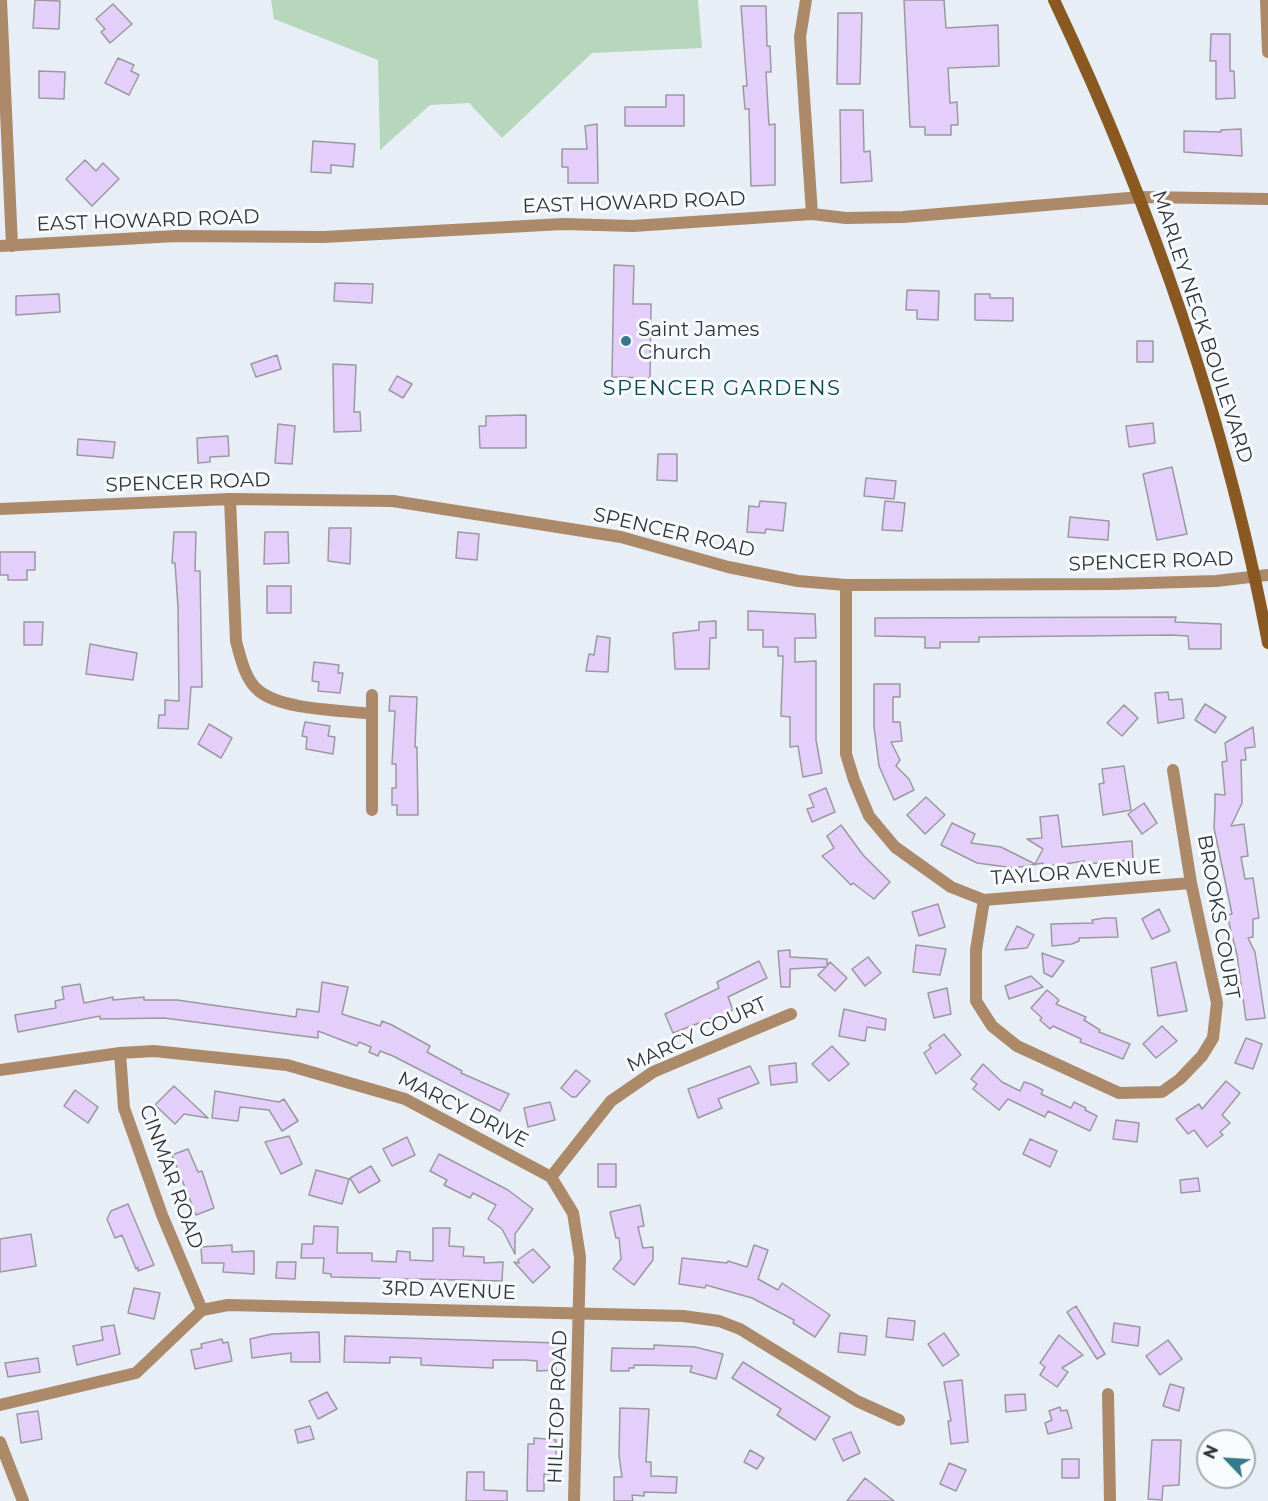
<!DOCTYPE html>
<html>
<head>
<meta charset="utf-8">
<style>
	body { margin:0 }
	#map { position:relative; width:1268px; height:1501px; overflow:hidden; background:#e7eef5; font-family:Montserrat,sans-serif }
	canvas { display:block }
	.north { position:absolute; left:1196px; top:1429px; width:60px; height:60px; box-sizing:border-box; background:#f8fbfe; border:2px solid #a9acaf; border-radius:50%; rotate:295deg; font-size:16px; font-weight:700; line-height:24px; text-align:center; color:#333538 }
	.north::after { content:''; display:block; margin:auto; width:21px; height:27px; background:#357a88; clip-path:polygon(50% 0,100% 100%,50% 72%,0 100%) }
</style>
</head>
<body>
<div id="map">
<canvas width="1268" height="1501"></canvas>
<div class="north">N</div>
</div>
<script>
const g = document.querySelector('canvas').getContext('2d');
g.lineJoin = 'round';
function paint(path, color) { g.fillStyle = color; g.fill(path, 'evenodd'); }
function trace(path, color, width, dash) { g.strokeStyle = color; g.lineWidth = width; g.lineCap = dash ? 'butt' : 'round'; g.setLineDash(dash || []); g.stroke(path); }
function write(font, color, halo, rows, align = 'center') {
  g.font = font + ' Montserrat,sans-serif'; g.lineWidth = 6; g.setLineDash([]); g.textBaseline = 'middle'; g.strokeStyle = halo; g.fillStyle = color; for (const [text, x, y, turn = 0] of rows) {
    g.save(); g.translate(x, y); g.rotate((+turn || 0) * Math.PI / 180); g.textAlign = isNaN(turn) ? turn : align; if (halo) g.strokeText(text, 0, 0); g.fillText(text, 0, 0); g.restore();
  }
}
const green = new Path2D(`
	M271 0H698L702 48 592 53 502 138 469 103 430 105 380 150 378 60 274 19Z`);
const building = new Path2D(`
	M35 0 60 1 59 29 33 28Z
	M904 0H944L946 28 998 25 999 66 948 68 950 103 957 102 958 125H951V135H925V127H910Z
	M113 4 132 24 110 43 101 32 105 29 96 19Z
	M741 6H766L767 46H770L771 72H766L769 125 775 124V185L751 186 749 109H745L743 86H747Z
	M838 13H862L860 84H837Z
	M1211 34H1230V71H1234L1235 98 1216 99V61H1210Z
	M118 58 134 65 131 71 139 75 129 95 105 83Z
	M39 71 65 72 64 99 39 98Z
	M666 95H684V126H625V107H666Z
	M840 110H863L864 152 870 151 872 181 841 183Z
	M597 124 598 183H568V167H562V149H587L585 126Z
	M1241 129 1242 156 1184 152V131L1221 132V130Z
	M313 141 355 144 353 167 331 165V173L311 172Z
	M85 160 96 171 103 163 119 179 92 206 66 179Z
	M614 265 634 266 633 304H651L650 378 612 377Z
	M335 283 373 284 372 303 334 301Z
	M907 290 939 291 938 320 917 319V310H906Z
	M59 294 60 312 16 315V296Z
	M975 294H990V298H1013V321L975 320Z
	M1137 341H1153V362H1137Z
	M277 355 281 369 256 377 251 364Z
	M333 364 356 365 354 412H360L361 431 334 432Z
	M397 376 412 384 403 398 389 390Z
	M526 415V448H480L479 426H486V416Z
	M1153 423 1155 443 1129 447 1126 426Z
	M278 424 295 426 292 464 275 463Z
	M228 436 229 456 210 457V462L198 463 197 438Z
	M78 439 115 442 113 458 77 455Z
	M658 454H677V481L657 480Z
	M1172 467 1187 534 1157 540 1143 474Z
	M866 478 896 481 894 499 864 496Z
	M760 501 786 503 783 531 766 529 765 533 747 532 749 506 759 507Z
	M885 501 905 503 902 531 882 530Z
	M1070 517 1109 521 1108 540 1068 537Z
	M329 528H351L350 564 328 561Z
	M174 532H196L195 571H200L202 687H191L188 729 158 728 159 715H165V700L179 701 178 607 175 563H172Z
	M265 532H288L289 563 264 564Z
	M458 532 479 534 477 560 456 558Z
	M0 552H35V570H27V580H8V575H0Z
	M267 586H291V613H267Z
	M748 611 815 614 816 638H795V662L816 661V740L822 773 803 777 798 746 790 747V717L781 716 783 656H778V647H763V630H748Z
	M1176 617 1175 622 1221 624V649H1189L1188 636 1172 635 979 637V642H940V648H925V637L875 636V618Z
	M716 621V638H710L709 669H675L673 633 699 630V622Z
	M24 622H43L42 645H24Z
	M597 636 610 638 608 672 586 671 589 654 594 655Z
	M90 644 137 653 133 680 86 674Z
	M314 662 339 665 338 673H343L340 693 318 691 319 682 312 681Z
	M874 684H900V697H893V722H900L902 741 891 742 900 760 896 766 909 779 914 790 894 800 879 766 874 727Z
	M1168 692 1169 700 1182 699 1184 718 1158 723 1155 693Z
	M390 696 417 697 415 747H417L418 815H397V805H392V788H396V764H392L395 711H389Z
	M1205 704 1226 717 1215 733 1195 720Z
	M1124 705 1138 718 1122 736 1107 723Z
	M305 722 330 726 328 736 335 737 333 754 306 749 307 737 302 736Z
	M209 724 232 738 221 758 198 744Z
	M1253 727 1255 747 1245 748 1246 760H1241L1242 803 1231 826 1244 824 1248 856 1241 857 1245 879 1253 878 1259 918 1253 919V937L1248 938 1255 952 1265 1018 1246 1020 1237 955 1227 915 1232 914 1214 828 1215 806V794L1225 795 1222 762 1227 761 1225 743Z
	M1124 766 1131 810 1103 815 1099 784 1104 783 1102 769Z
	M826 788 835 812 812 822 807 809 814 807 809 795Z
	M926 797 945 815 925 834 907 815Z
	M1144 803 1157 823 1142 834 1128 814Z
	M1058 815 1062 847 1132 841 1133 860 1084 864V861L1058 865 1043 866V863L1014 868 977 863 941 845 952 823 975 834 971 843 1001 847 1035 864 1043 849 1027 839 1042 838 1040 817Z
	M841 825 863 855 890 882 874 899 853 883 851 885 822 856 834 848 827 836Z
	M938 904 945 927 919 936 912 912Z
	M1159 909 1170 931 1152 939 1142 919Z
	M1104 918H1116L1118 937 1079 938V941L1072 944 1052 946 1051 924 1093 923 1092 920Z
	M1017 926 1034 935 1027 948 1005 950Z
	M916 945 946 949 940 975 913 972Z
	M790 950V957L827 959V966L830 962 847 978 835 991 818 975 826 967 790 969V987H781L778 951Z
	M1042 953 1064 961 1052 977 1044 973Z
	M868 957 881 973 865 986 852 969Z
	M759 961 767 978 728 997 733 1010 673 1033 665 1014 719 988 717 982Z
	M1176 962 1187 1011 1158 1016 1151 968Z
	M1031 976 1043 987 1009 999 1005 986Z
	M322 982 348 987 342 1014 380 1026 382 1021 392 1025 430 1046 427 1052 462 1071 461 1073 509 1094 500 1111 393 1056 380 1051 378 1056 369 1052 371 1047 359 1042 357 1046 318 1031V1038L164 1018 100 1019V1016L18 1032 15 1015 56 1008 55 1001 64 999 62 987 80 984 84 1003 113 997V1000L144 997V1000H177L296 1017 297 1009 319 1012Z
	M947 988 951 1014 934 1018 928 993Z
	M1047 990 1059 1000 1056 1004 1086 1017 1084 1020 1100 1030 1099 1032 1130 1044 1123 1059 1080 1042 1081 1039 1053 1026 1050 1029 1040 1020 1042 1018 1031 1008Z
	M844 1009 886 1019 885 1030 867 1027 865 1041 839 1036Z
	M1162 1026 1177 1041 1156 1058 1143 1044Z
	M944 1034 961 1055 936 1074 924 1053 931 1048 929 1045Z
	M1246 1038 1262 1044 1253 1069 1235 1063Z
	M832 1046 849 1064 829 1081 812 1064Z
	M796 1063 797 1082 771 1085 769 1066Z
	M983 1064 1002 1082 1020 1091 1024 1082 1031 1084 1043 1090 1041 1094 1071 1108 1074 1102 1086 1108 1085 1110 1097 1116 1090 1131 1048 1111 1045 1117 1008 1099 999 1110 973 1089 977 1084 971 1079Z
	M750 1066 759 1083 718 1099 722 1108 698 1118 688 1089Z
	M576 1070 590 1081 576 1097H572L561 1088Z
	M1226 1081 1240 1093 1222 1115 1230 1123 1220 1132 1223 1135 1207 1147 1194 1130 1188 1134 1176 1119 1199 1104 1202 1109Z
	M174 1086 208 1118 184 1114 175 1124 155 1105Z
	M75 1090 98 1107 88 1123 64 1106Z
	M215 1091 279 1102 284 1099 298 1121 282 1131 269 1110 240 1107 238 1121 212 1118Z
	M550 1102 555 1120 528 1127 524 1108Z
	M1116 1120 1139 1123 1137 1142 1113 1139Z
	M289 1136 302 1164 281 1174 265 1142Z
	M407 1137 415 1155 392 1166 383 1149Z
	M1030 1139 1057 1151 1050 1167 1023 1154Z
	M188 1149 198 1172 202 1171 214 1208 196 1215 172 1155Z
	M439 1154 508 1190 533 1209 515 1234V1254L502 1229 488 1219 496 1205 473 1193 470 1198 444 1185 447 1180 430 1171Z
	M598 1164H616V1187H598Z
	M371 1166 380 1181 359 1193 350 1178Z
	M316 1170 349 1179 342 1204 309 1195Z
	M1198 1178 1200 1191 1181 1193 1180 1180Z
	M128 1204 154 1265 138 1271V1267L136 1269 122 1235 115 1238 107 1219 111 1211Z
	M640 1205 644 1226 638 1227 643 1248 653 1247V1260L634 1285 613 1269 621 1259 619 1238H616L610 1212Z
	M314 1226 338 1227 337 1253H372V1261L396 1262 397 1251 410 1252V1260L433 1261V1228H450L449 1246 464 1247 463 1256 484 1257V1263L503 1262 502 1281 331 1277V1274L323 1273 324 1258H301L302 1244H313Z
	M31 1234 36 1266 0 1272V1239Z
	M232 1245V1252L254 1251V1274L223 1272 224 1263H202L201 1247Z
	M754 1245 768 1250 758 1279 778 1290 782 1283 830 1315 815 1337 793 1323 794 1320 752 1298 706 1285 705 1288 679 1284 682 1258 727 1263 728 1261 747 1267Z
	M533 1249 550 1267 533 1283 514 1262 519 1263 518 1260Z
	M277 1262H296L295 1279 276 1278Z
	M134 1288 160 1293 154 1319 128 1313Z
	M1076 1306 1105 1354 1097 1359 1067 1312Z
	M888 1318 915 1321 913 1340 886 1337Z
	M1114 1323 1140 1327 1138 1346 1112 1342Z
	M114 1325 120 1354 77 1365 73 1346 103 1340 101 1327Z
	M319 1332 320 1362H291V1353L252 1358 250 1339 272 1334Z
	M840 1333 867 1336 865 1355 838 1352Z
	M944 1333 959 1355 943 1366 928 1344Z
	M1059 1335 1083 1355 1062 1368 1068 1372 1057 1387 1040 1375 1045 1367 1040 1363Z
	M345 1336 557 1343 556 1370 537 1371V1361L526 1360H493V1368L421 1365V1358L390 1357V1363L344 1362Z
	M222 1339 223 1343 228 1342 232 1361 195 1369 191 1350 202 1348 201 1344Z
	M1168 1340 1182 1359 1160 1375 1146 1356Z
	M654 1345 695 1347 723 1354 716 1379 690 1372 692 1366 634 1365V1368H629V1371H611L612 1348 654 1349Z
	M38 1358 40 1372 8 1377 5 1363Z
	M743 1362 830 1417 815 1440 777 1415 781 1409 732 1378Z
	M962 1380 968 1442 951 1444 948 1421H951L944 1382Z
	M1170 1384 1184 1388 1179 1411 1163 1406Z
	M327 1392 337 1409 318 1419 309 1401Z
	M1025 1394 1026 1410 1006 1412 1005 1395Z
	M1060 1407 1061 1411 1067 1410 1072 1428 1048 1434 1045 1423 1052 1420 1049 1411Z
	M620 1408 649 1409 646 1462H651V1476L677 1477 676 1493 644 1492V1496L632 1495 633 1501H614V1477H622L619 1456Z
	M38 1411 42 1439 21 1443 17 1414Z
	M310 1426 314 1439 298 1443 295 1430Z
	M851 1432 860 1453 843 1461 833 1439Z
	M534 1438 556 1440V1474H544V1491H527L528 1444H534Z
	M1152 1440H1181L1179 1485 1163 1486 1162 1500 1148 1499Z
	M750 1450 764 1458 757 1469 744 1462Z
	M1062 1459H1079V1478H1062Z
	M949 1463 966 1470 956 1491 940 1484Z
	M467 1472H484V1490L507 1491V1501H466Z
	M865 1478 894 1501H847Z`);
const minor = new Path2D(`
	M1 0 12 246
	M806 0 800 37 812 214
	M1266 0 1268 52
	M0 246 176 236 324 237 563 224 633 226 812 214 846 218 903 217 1141 197 1268 199
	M230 499 236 641C240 656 245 680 259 691 282 710 342 710 372 714
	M0 509 230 499 393 501 621 537 728 567 798 581 846 585 1113 584 1216 581 1268 575
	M846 585V754L854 780 869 816 895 847 951 887 984 900 1191 883
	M372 810V695
	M984 900 976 950V1001L992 1026 1017 1046 1119 1093 1162 1092 1180 1079 1202 1056 1213 1038 1217 1003 1191 883 1173 770
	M120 1053 124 1108 162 1215 202 1310
	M0 1070 120 1053 154 1051 287 1065 405 1099 551 1177 573 1213 580 1257 574 1501
	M551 1177 611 1101 653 1072 791 1014
	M1108 1394 1110 1501
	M0 1405 136 1373 202 1310 228 1305 683 1316 719 1321 740 1329 857 1401 899 1420`);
const tertiary = new Path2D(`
	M0 1442 23 1501`);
const secondary = new Path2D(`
	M1054 0C1151 205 1226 420 1268 643`);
const markers = [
	[626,341,6,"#357a88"]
];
const streetNames = [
	["EAST HOWARD ROAD",634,203,-2],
	["EAST HOWARD ROAD",148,221,-2],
	["MARLEY NECK BOULEVARD",1202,327,72],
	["SPENCER ROAD",188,483,-2],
	["SPENCER ROAD",674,533,13],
	["SPENCER ROAD",1151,562,-2],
	["TAYLOR AVENUE",1076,873,-4],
	["BROOKS COURT",1218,917,80],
	["MARCY COURT",697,1035,-25],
	["MARCY DRIVE",463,1110,27],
	["CINMAR ROAD",171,1177,70],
	["3RD AVENUE",449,1291,2],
	["HILLTOP ROAD",558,1407,-88]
];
const poiNames = [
	["Saint James",638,330],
	["Church",638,353]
];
const neighbourhoodNames = [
	["SPENCER GARDENS",722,389]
];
paint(green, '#b7d7bc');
paint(building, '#e4cffb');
trace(building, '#9b98a0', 1.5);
trace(minor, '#ac8968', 12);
trace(tertiary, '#ac8968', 12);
trace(secondary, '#8a5922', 12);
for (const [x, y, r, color] of markers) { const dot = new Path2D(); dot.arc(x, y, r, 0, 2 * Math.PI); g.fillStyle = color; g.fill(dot); trace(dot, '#f8fbfe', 2); }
write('20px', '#333538', '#f8fbfe', streetNames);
write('20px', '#333538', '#f8fbfe', poiNames, 'left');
g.letterSpacing = '1.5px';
write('21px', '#0c4853', '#f8fbfe', neighbourhoodNames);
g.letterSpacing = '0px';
</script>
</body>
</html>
